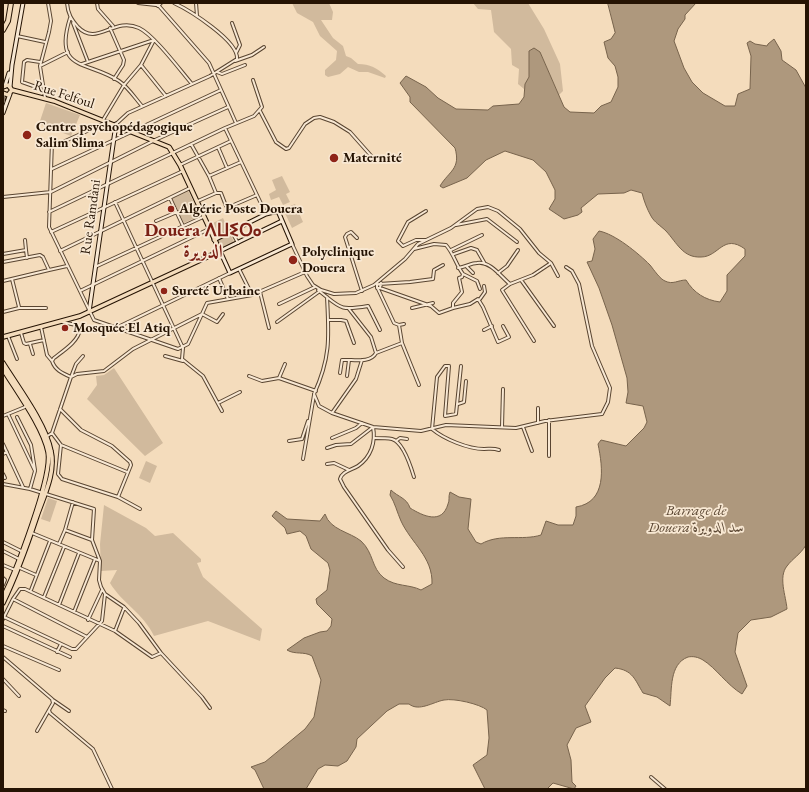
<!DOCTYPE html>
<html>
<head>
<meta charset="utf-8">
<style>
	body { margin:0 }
	#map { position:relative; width:809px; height:792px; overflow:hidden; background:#f4dcbc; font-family:"EB Garamond",serif }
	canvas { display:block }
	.frame { position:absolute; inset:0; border:4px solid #251303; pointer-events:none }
</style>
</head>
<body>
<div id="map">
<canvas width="809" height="792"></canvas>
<div class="frame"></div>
</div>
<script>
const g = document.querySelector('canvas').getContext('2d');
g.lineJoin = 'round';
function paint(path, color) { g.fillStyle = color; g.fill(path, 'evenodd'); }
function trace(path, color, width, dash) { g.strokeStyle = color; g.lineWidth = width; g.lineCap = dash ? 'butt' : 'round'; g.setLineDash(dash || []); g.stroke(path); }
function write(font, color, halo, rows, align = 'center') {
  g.font = font + ' "EB Garamond",Amiri,"Noto Sans Tifinagh",serif'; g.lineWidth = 3.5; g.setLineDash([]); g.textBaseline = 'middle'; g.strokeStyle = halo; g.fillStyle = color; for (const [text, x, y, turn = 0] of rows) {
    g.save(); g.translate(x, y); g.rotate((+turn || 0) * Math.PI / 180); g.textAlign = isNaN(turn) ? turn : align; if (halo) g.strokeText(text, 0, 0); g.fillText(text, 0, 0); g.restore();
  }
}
const green = new Path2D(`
	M292 3H329L333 12 332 20H321L333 38 343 46 346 56 351 58 358 64C370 64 377 68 386 76L385 78 368 72H359L348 67 340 74 328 77 325 75V70L336 60 337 51 320 36 313 22 297 13Z
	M473 3H528L544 29 560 64 563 91 559 95 540 52 529 57V77L524 89 518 84 519 69 512 65 511 49 494 32 491 10 478 9Z
	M46 103 80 115 71 136 39 124Z
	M282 176 290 192 286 194 290 202 283 205 279 197 271 200 269 194 276 190 272 180Z
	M188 190 200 216 184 223 172 198Z
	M295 204 303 222 292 228 283 209Z
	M223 218 234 242 220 248 209 225Z
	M114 368 163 443 145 456 87 399 97 385 96 376 104 375Z
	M146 461 157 466 150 483 139 478Z
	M48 498 57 501 50 522 41 519Z
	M104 505 146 528 155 536 173 533 201 559V562L197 563 203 577 262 629 260 641 208 621 154 636C144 614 122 603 110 583L117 570 101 571 100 544Z`);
const water = new Path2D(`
	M608 3H696L685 15V19L678 29 674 41 684 68 692 82 703 93 725 106H735L738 94 750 89 751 56 747 43 750 41 755 44 767 46 768 44 774 39 781 51 782 60 796 70 806 88V545C800 555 793 558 787 566 778 577 786 596 787 609L771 617 751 620 738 633 735 652 747 686 742 694C727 685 716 668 703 660 698 657 693 656 688 657 669 664 672 690 670 706L657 697 643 693C635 680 633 670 615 668L605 678 585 706 591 722 576 728 567 745 571 760 572 782 576 786 574 789 553 783 547 789H485L473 765 487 755 489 738 487 710C480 704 454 698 444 700 433 702 419 712 409 704H399L387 711 357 739 356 747 347 761 338 766 325 765 318 769 306 789H264L255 770 251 767 265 762 305 729 314 717 321 680 312 656C304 651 295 655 287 650L304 638 320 632 327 631 331 626 332 619 317 604 316 599 327 590 330 570 328 563 311 549 306 536 300 531 287 534 285 528 272 516 276 511 287 519 320 521 325 514C330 530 350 532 361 541 374 553 371 568 384 578 396 587 409 584 421 590L432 584C433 557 411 543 401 521 397 512 395 503 390 495L391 490C398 497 407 498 410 508 423 516 442 525 448 504 450 500 448 497 450 492L459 497 471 499 468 529 476 542 481 544C500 533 522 541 541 535L546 521 558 525H573L576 516V507C607 502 603 468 598 444L601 440 626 446 644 428 647 422 643 406 626 403 628 392 627 378 612 325 599 288 587 262 592 261 595 249 593 239 599 231C615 234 638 253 650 265 654 270 660 279 665 281 673 285 678 280 686 280 694 293 705 300 720 302L727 291V275L745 256V249C723 233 719 257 701 257 683 258 677 243 666 231 661 226 654 222 651 216 647 209 644 201 642 193L631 190 624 193 598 194 581 208 582 212 578 215 564 219 549 209 555 199V190L546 172 533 160 505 151 486 160 467 178 443 188 440 186C449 171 461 169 455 148L410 102V97L400 83 406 76 426 87 438 98 456 109 488 110 493 106 519 104 524 97 525 84 529 77V51L534 48 540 52 564 107 570 112 594 113 601 106 611 102 618 87V77L615 66 608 58 604 42 611 39 615 33Z`);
const street = new Path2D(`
	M67 3C68 14 71 19 78 27 97 47 114 16 139 28 154 35 180 70 192 84
	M97 3 98 9 113 26
	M138 3 156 5
	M155 3 158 6 161 3
	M196 3 197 16
	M159 6 209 63 236 123
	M70 18C53 72 87 60 119 81 128 87 135 98 142 106
	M73 23 88 62
	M232 23 240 45 236 53
	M110 28 124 60 123 65 114 79
	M17 36 45 42
	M154 40 141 65 166 96
	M235 61 252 55 264 47
	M82 64 154 40
	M40 66 68 52
	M217 72 222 74 245 65
	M36 87 22 82 24 62 27 60 40 62
	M45 98 40 66 49 32 51 21 48 3
	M260 111 276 142 286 149 289 148 305 124 314 118 320 117 334 122 350 132 374 159 386 161
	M103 120 124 85 141 65
	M116 124 128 113 210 76 237 59C239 41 189 10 174 3
	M225 128 266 214
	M52 142 49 227 94 320 178 349 188 344 202 314 217 322 223 314
	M191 144 209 176
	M52 147 107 122
	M218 147 227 168
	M180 165 231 141
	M52 169 221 90
	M216 193H221L226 206 229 207 257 195
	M3 197 51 192 155 140 228 107
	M170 198 183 226
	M198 201 216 193 209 176 241 162
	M115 202 183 348 182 359 203 376 222 411
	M49 212 225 128 254 116 262 107 253 80
	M156 221 177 212
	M456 225 487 219 517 242
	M51 232 183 171
	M232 232 238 243
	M357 238 351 232 347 234 345 237 362 291
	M25 240 26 250
	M426 240H416L403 246 398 241 408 222 426 211
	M292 244 307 276 313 285 321 290 334 294 356 293 374 285 405 259 418 244 451 228 477 209 488 207 498 211 520 229 539 253 551 263 558 276
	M414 249 434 244 446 245C454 254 456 265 463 274L462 277 459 278 462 292 453 303V308L470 304 478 299 483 307 498 342 509 337 503 326
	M451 250 482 235
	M60 251 190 188
	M3 254 26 250 27 258
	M454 254 471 248 477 250 485 264
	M3 262 40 255 43 257 49 270 67 266
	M95 267 203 217
	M467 267 473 273
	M458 268C466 267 471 263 477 263 491 261 501 277 510 284L533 275 551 263
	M239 269 252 295
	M498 273 507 266 518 250
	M463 274 477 281 480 289
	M219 278 228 299
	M12 279 19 307
	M521 280 554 326
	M3 281 49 270
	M379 284 410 282 433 279 434 270 443 265
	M510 284 502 290 534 341
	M381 285 377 284V288H380L381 283
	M380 288 431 306 439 313 453 308
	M378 289 394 323 399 325 404 324
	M318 290C341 308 338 311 368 306L380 330
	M80 291 209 229
	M260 292 269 328
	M327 297C329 336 331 357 314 394L319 406 332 413 373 427 421 431 446 425 516 428 545 421 602 414 608 402 610 388 592 346 579 284 572 271 566 267
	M480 299 485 292 484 286
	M279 304 315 287
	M412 308 433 303
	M3 312 19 308H46
	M328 320H341L346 321 354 343
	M62 322 76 325 80 329C79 341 63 351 54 358L52 361C55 370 62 373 71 377L76 364 83 356
	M277 322 320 291
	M399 325 402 343 419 385
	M41 327 47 355 52 361
	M118 327 230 273
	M484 330 492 326
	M21 333 24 343 26 344 44 340
	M8 336 17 359
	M30 344 33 354
	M376 353 402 343
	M165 356 183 361
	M461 366 456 414 445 416 449 366H445L437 377 432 429C444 439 468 449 484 449 490 449 493 448 499 450
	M340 373 342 360C352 359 370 364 376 353L371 337 349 309
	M249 376 262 381 279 378 316 391
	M347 376 349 360
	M279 378 285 364
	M218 403 240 392
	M458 404 464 402 466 381
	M538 408V423
	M60 409 81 430 112 446 130 462 131 465 118 497
	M332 413 356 379 362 360
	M8 414 35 471 30 489
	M3 416 25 407
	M17 417 31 445 35 470
	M502 427 503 389
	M523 427 532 451
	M52 433 61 445 127 472
	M46 437 52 433 71 377 77 374 104 371 133 349 202 314 207 303 252 295 305 272
	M332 438 356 428 362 423
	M375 438C381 438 387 438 392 439 403 442 411 467 414 477
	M289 441 302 439 308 421
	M396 441 400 438 407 439
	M3 444 23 487
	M61 445 58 474 62 479 118 497 140 509
	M327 448 336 445 351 444 373 427C376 442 371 457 358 466 352 470 342 471 340 479L344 487 388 550 403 567
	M3 454 7 452
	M549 456V420
	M303 459 314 395
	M327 464 334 463 349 470
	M3 474 5 478
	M3 484 30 489 94 509 92 540 100 561 99 580 101 587 105 594 124 607 139 623 161 653 202 697 210 708
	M65 530 92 540
	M32 533 100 561
	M3 542 21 551
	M59 544 65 530 73 502
	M3 551 19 559
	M3 565 15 570
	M20 568 36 575
	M3 578 5 580 3 585
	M31 590 50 541
	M44 597 64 547
	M13 599 87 637
	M59 605 79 553
	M74 612 95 559
	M4 617 72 649H76L102 621 105 594
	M3 619 13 599 20 589H25L115 631 152 657 161 653
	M88 620 102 590
	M3 626 70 657
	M115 631 124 608
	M3 646 59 670
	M57 652 61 644
	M3 657 52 699 53 703 49 710 50 713 93 749 112 789
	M3 679 19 696
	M53 700 69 711
	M3 710 5 711
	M37 731 49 710
	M651 777 665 789`);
const secondary = new Path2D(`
	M5 86 9 73
	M10 87 12 65 23 3
	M3 102V94
	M3 113 10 94
	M214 240 266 214 278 211 292 244 230 273 220 251 282 221
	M89 312 116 124`);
const primary = new Path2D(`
	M3 87 8 85 12 90 8 95 3 93
	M3 337 80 316 220 251 180 165 169 147 54 101 12 90
	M3 363C18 387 46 424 51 451 56 472 44 496 37 516 27 546 17 574 3 603
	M3 369C17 392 43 427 48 452 53 476 15 574 3 597`);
const highway = new Path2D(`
	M3 30 8 21 11 3`);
const markers = [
	[27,135,5,"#8f2418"],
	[334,158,5,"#8f2418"],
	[171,209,4,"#8f2418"],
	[293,260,5,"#8f2418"],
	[164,291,4,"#8f2418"],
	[65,328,4,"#8f2418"]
];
const streetNames = [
	["Rue Felfoul",64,95,18],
	["Rue Ramdani",91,217,-82]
];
const poiNames = [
	["Centre psychopédagogique",36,127],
	["Salim Slima",36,143],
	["Maternité",343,158],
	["Algérie Poste Douera",179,209],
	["Polyclinique",302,252],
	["Douera",302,268],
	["Sureté Urbaine",172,291],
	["Mosquée El Atiq",73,328]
];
const waterNames = [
	["Barrage de",696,511],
	["Douera سد الدويرة",696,528]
];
const districtNames = [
	["Douera ⴷⵡⵉⵔⴰ",203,231],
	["الدويرة",203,252]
];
paint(green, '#d1ba9d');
paint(water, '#ae987d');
trace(water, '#77634c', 1);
trace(street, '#594531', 4);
trace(secondary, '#251303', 5);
trace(primary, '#251303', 5.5);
trace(highway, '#251303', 6);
trace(street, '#f8e8d3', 2);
trace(secondary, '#f8e8d3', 3);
trace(primary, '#f4dcbc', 3.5);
trace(highway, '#f4dcbc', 4);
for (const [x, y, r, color] of markers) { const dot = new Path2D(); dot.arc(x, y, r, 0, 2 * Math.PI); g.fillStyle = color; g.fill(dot); trace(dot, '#f8e8d3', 1.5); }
write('14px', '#251303', '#f8e8d3', streetNames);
write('bold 14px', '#251303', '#f8e8d3', poiNames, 'left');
write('italic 15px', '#5c4834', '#f8e8d3', waterNames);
write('bold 18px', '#7a1f14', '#f8e8d3', districtNames);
</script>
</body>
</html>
